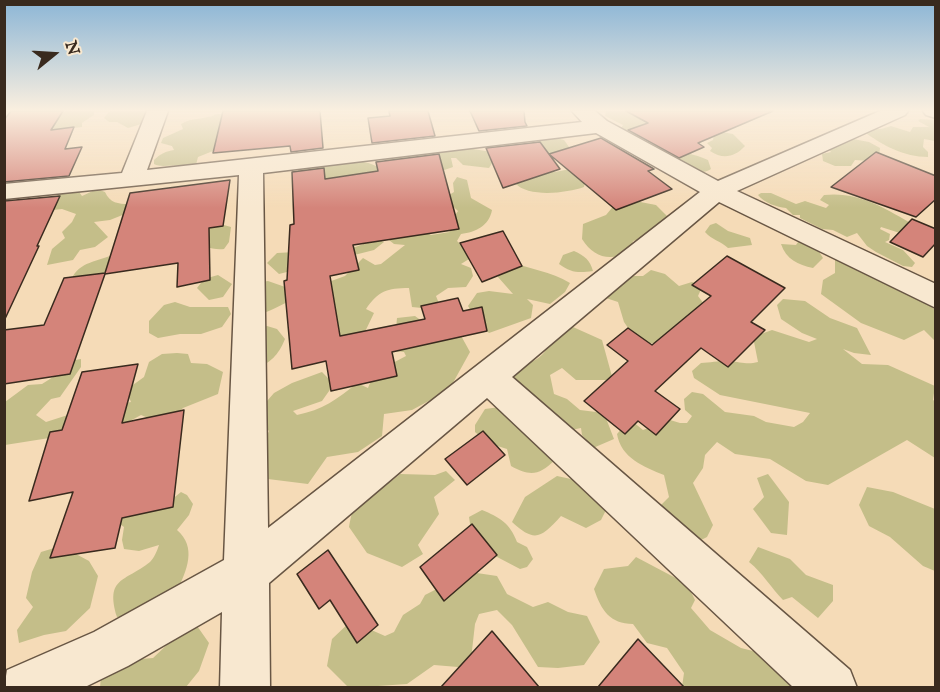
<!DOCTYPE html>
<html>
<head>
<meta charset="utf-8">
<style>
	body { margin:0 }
	#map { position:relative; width:940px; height:692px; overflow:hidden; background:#f5dbb7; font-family:"IM FELL English",serif }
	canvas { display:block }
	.frame { position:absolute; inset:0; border:6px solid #392a1e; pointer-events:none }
	.north { position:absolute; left:24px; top:24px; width:60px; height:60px; -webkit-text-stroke:4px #f8e8d0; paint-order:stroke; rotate:72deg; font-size:16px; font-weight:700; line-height:24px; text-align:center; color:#392a1e }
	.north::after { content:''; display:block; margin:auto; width:21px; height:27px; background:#392a1e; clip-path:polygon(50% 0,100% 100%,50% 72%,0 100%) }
</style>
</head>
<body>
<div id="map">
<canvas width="940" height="692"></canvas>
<div class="frame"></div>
<div class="north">N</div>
</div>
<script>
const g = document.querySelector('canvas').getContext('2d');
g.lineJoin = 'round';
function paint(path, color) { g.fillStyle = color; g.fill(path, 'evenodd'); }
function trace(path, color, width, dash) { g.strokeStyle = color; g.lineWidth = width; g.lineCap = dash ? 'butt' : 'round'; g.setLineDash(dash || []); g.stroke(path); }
const green = new Path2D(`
	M65 111H94V115L82 123V127L49 131 50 117Z
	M110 111H149L145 123 128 128 117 122H109L104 118Z
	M606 111H631L639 119 647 118 662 123 650 140 634 136 621 128 623 125 605 116Z
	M217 114H230L218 149 198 157 196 165 186 168C173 162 164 169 154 164V160C160 154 166 151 174 150L172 146 161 143 163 138 183 129 181 124C192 117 205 120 217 114Z
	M920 119 935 120V141L924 139 923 147 928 152V157C904 157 882 145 863 131L868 128 881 129 891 126 910 132 913 127H929L918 121Z
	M722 132 733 134 745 146C735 157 723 160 710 151L712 148 707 143 713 140 714 133Z
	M557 138 564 140 572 151 547 155 541 168 555 172 570 169 586 176 584 187C567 193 528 198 515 183 522 152 520 141 557 138Z
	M848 138 869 142 880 148 879 157 870 161 855 160 851 166H835L823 161 822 154 831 152 827 146Z
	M462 147 491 152 496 157 489 168 463 165 456 158H451L453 167 430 175 385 165V159C413 143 431 159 462 147Z
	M661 148C677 152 694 153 708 160L711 169C694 180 672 160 657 151Z
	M344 160C356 160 372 162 381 169L383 177 330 182 298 179V169L306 166 340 164Z
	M457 177 467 180 471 198 492 210C489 226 476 232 461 234L457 241 468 251 469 259 461 264 471 268 473 276 466 287 448 288 436 296 440 306 432 309 412 307 409 288C387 288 378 291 366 309L374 313 362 338 343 347 323 284 345 276 363 258 375 265 381 264 405 245 394 244 389 240 401 233 423 231 431 235 450 232 445 225V216L456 214 458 211 444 198 454 192 453 183Z
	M77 189 82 196 97 189 105 192C110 203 118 204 129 204L130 212 110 220 94 222 108 237 95 247 80 250 73 260 47 265 52 249 65 238 62 232 72 222 76 214 62 209 53 210 55 197 67 190Z
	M761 193H771L796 204 805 201 826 208 829 205 820 200 824 195C859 191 886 209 914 225L903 234 881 227 880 229 890 234 889 240 885 242 903 250 915 263 912 267 903 266 876 252 867 246 857 233 847 237 833 230 822 229 800 218V215H793L786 208C777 207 764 203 758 195Z
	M630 200 656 205 667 216 665 228 645 238 633 241 630 251C611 262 594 258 582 239L583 224 606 215 616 203Z
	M213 222 231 227 229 242 224 249C206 252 172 232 154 225Z
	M716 223 728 231 750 238 752 245 728 248C721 241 712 240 705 232L710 225Z
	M377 239 384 242 374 250 279 274 267 263 277 253 350 249Z
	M800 239 816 247 823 258 813 268C798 265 786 259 781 244L796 245Z
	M574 251C585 256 590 260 593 271 579 273 571 273 559 264L563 255Z
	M114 254 108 271 90 279 71 280C79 261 98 262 114 254Z
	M844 259 920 297 935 310V341L924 330 904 340 861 323 821 294 823 280 835 273V260Z
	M509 260C529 270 551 271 570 283L565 292 550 304 527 299 533 305 531 318 489 333 479 324 468 306 477 293 489 291 513 294 498 277V263Z
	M651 270 665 274 679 286 692 282 702 287 698 296 707 308 671 347 653 343 639 344 624 322 618 302 603 297 622 276H643Z
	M218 275 232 284 223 297 209 300 197 288 204 279Z
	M268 281 288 288 290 301C269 310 262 319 237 312L233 304V294L244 285Z
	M783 299 805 301 830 318 857 328 871 355 854 353 843 349 862 364 888 365 935 386 933 400 936 402 935 458 907 440 828 485 806 481 770 459 735 454 717 442 705 455 703 468 693 483 713 525 707 537 697 542 659 507 669 497 664 475C644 467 621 458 617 434L625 425 632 421 643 430 651 427 660 417 680 423H687L692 416 685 410 684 399 692 392 703 394 725 412 754 416 766 422 794 427 803 422 810 413 720 395 694 378 692 371 701 363C711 363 722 360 729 361 741 362 747 365 758 362L753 337 772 330 809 342 817 339 802 333 781 319 777 305Z
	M175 302 190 307H228L231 314 222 327 201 334H180L158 338 149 333V321L164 305Z
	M415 316 438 333 459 332 470 352 449 390 412 410 384 414 382 436 358 452 327 457 308 484 268 479 260 450 269 431 254 416 274 393 292 383 322 372 334 384 322 401 293 411 297 415C322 410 338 399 357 383L368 388 374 373 406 356 404 352 394 351 397 318Z
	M267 326 277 329 285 339C278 356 271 362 254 370L241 331Z
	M573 327 602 340 613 380H576L562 368 550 375 554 394 567 399 580 410 604 413 614 439 593 448 582 435 581 428 566 431 536 402 538 398 525 397 510 376C530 357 542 366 552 337Z
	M177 353 188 354 191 363 207 364 223 372 218 394 183 408 165 425 141 415 119 427 5 445V402L28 385 42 384 61 372 69 361 81 359V367L60 397 51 399 36 415 46 422 71 414 131 402 126 390 144 377 149 362 162 354Z
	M500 407 555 460C539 475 531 477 511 466L507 449 488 443 475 432V425L485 409Z
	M446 471 455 480 434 497 439 514 418 545 423 554 402 567 367 553 349 527C352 512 355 495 371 488 385 481 386 487 400 474L435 475Z
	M768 474 789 502 787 535 771 533 753 509 764 497 757 478Z
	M557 476 585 482 606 510 601 520 586 528 561 516C541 538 535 543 512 522L525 497Z
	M867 487 893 492 935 509V571L923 566 890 537 869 526 859 505Z
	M181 492 187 495 193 504 189 515 177 530C197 547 187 570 177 591 175 596 172 604 168 607 152 618 135 617 117 617 105 577 125 582 150 562 154 558 157 551 159 545L139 551 124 549 122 540 124 527 111 518 165 505Z
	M482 510C499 517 510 523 517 542L527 547 533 559 527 567 520 569 480 548 472 538 469 517Z
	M61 546 89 561 98 576 90 608 66 631 44 635 19 643 17 630 33 607 26 598 32 572 41 552Z
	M758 547 790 559 806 575 833 585V601L818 618 792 597 783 600C771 588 763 573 749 562Z
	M636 557 687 584 695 600 691 608 710 630 741 648 757 652 781 670 792 687H682L684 673 667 648 647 643 633 624C610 624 601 610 594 589L604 569 628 566Z
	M470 572 497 576 507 594 533 607 548 602 568 612 587 616 600 642 584 665 558 668 538 667 512 625 497 610 479 614 475 624 470 668 434 665 407 684 349 688 327 666 332 639 351 621 385 636 394 632 403 615 420 604 425 595Z
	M195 623 209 643 199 671 186 687 100 688 101 675 129 660 153 658 171 641Z`);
const building = new Path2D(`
	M11 111H63L51 130 74 127 65 149 82 147 69 176 4 182V120Z
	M223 111H320L323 148 291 152 290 146 213 153Z
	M389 111H428L435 136 372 143 368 118 390 116Z
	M470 111H524L525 122 527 126 479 131Z
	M626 111H773L698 143 704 147 679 158 628 130 648 123Z
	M601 138 654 169 648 171 672 189 616 210 549 154Z
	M540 142 560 169 503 188 486 148Z
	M876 152 936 176V199L916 217 831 187Z
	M439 154 459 229 353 245 359 270 330 276 340 336 425 319 421 306 458 298 463 311 482 307 487 331 392 352 397 376 331 391 326 361 292 369 284 281 287 280 290 225 294 224 292 172 324 168 325 179 378 171 376 162Z
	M230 180 223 226 209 228 210 280 177 287 178 263 105 274 70 374 4 384V330L44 325 64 278 105 273 130 193Z
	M60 196 37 246H39L4 321V201Z
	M912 219 936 229V243L923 257 890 242Z
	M503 231 522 266 482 282 460 243Z
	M727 256 785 288 751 322 765 330 728 367 701 348 655 391 680 409 656 435 638 421 625 434 584 401 628 361 607 345 628 328 652 345 711 296 692 285Z
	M138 364 122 423 184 410 173 507 122 518 115 548 50 558 73 492 29 501 50 432 62 430 82 372Z
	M483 431 505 455 467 485 445 459Z
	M472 524 497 555 444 601 420 567Z
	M328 550 378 625 357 643 330 600 319 609 297 574Z
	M492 631 539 687H441Z
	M638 639 684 687H598Z`);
const minor = new Path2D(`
	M147 111H168L147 170 582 122 572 111H595L607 121 718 181 880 111H908L905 115 737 191 936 284V308L719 202 512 377 850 670 857 688H794L487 398 269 583 270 688H220L222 612 128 666 83 688H4L7 670 94 632 224 560 239 175 4 199V184L122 173ZM596 133 700 192 268 528 263 173Z
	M923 111H936V118L926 115Z`);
paint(green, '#c4be89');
paint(building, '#d4847a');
trace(building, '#392a1e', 1.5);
trace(minor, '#685644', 3);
paint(minor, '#f8e8d0');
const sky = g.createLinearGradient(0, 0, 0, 208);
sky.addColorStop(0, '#8cb6d6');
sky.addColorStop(0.53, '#faefdf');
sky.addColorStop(1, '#faefdf00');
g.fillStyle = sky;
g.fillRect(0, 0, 940, 208);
</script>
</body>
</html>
